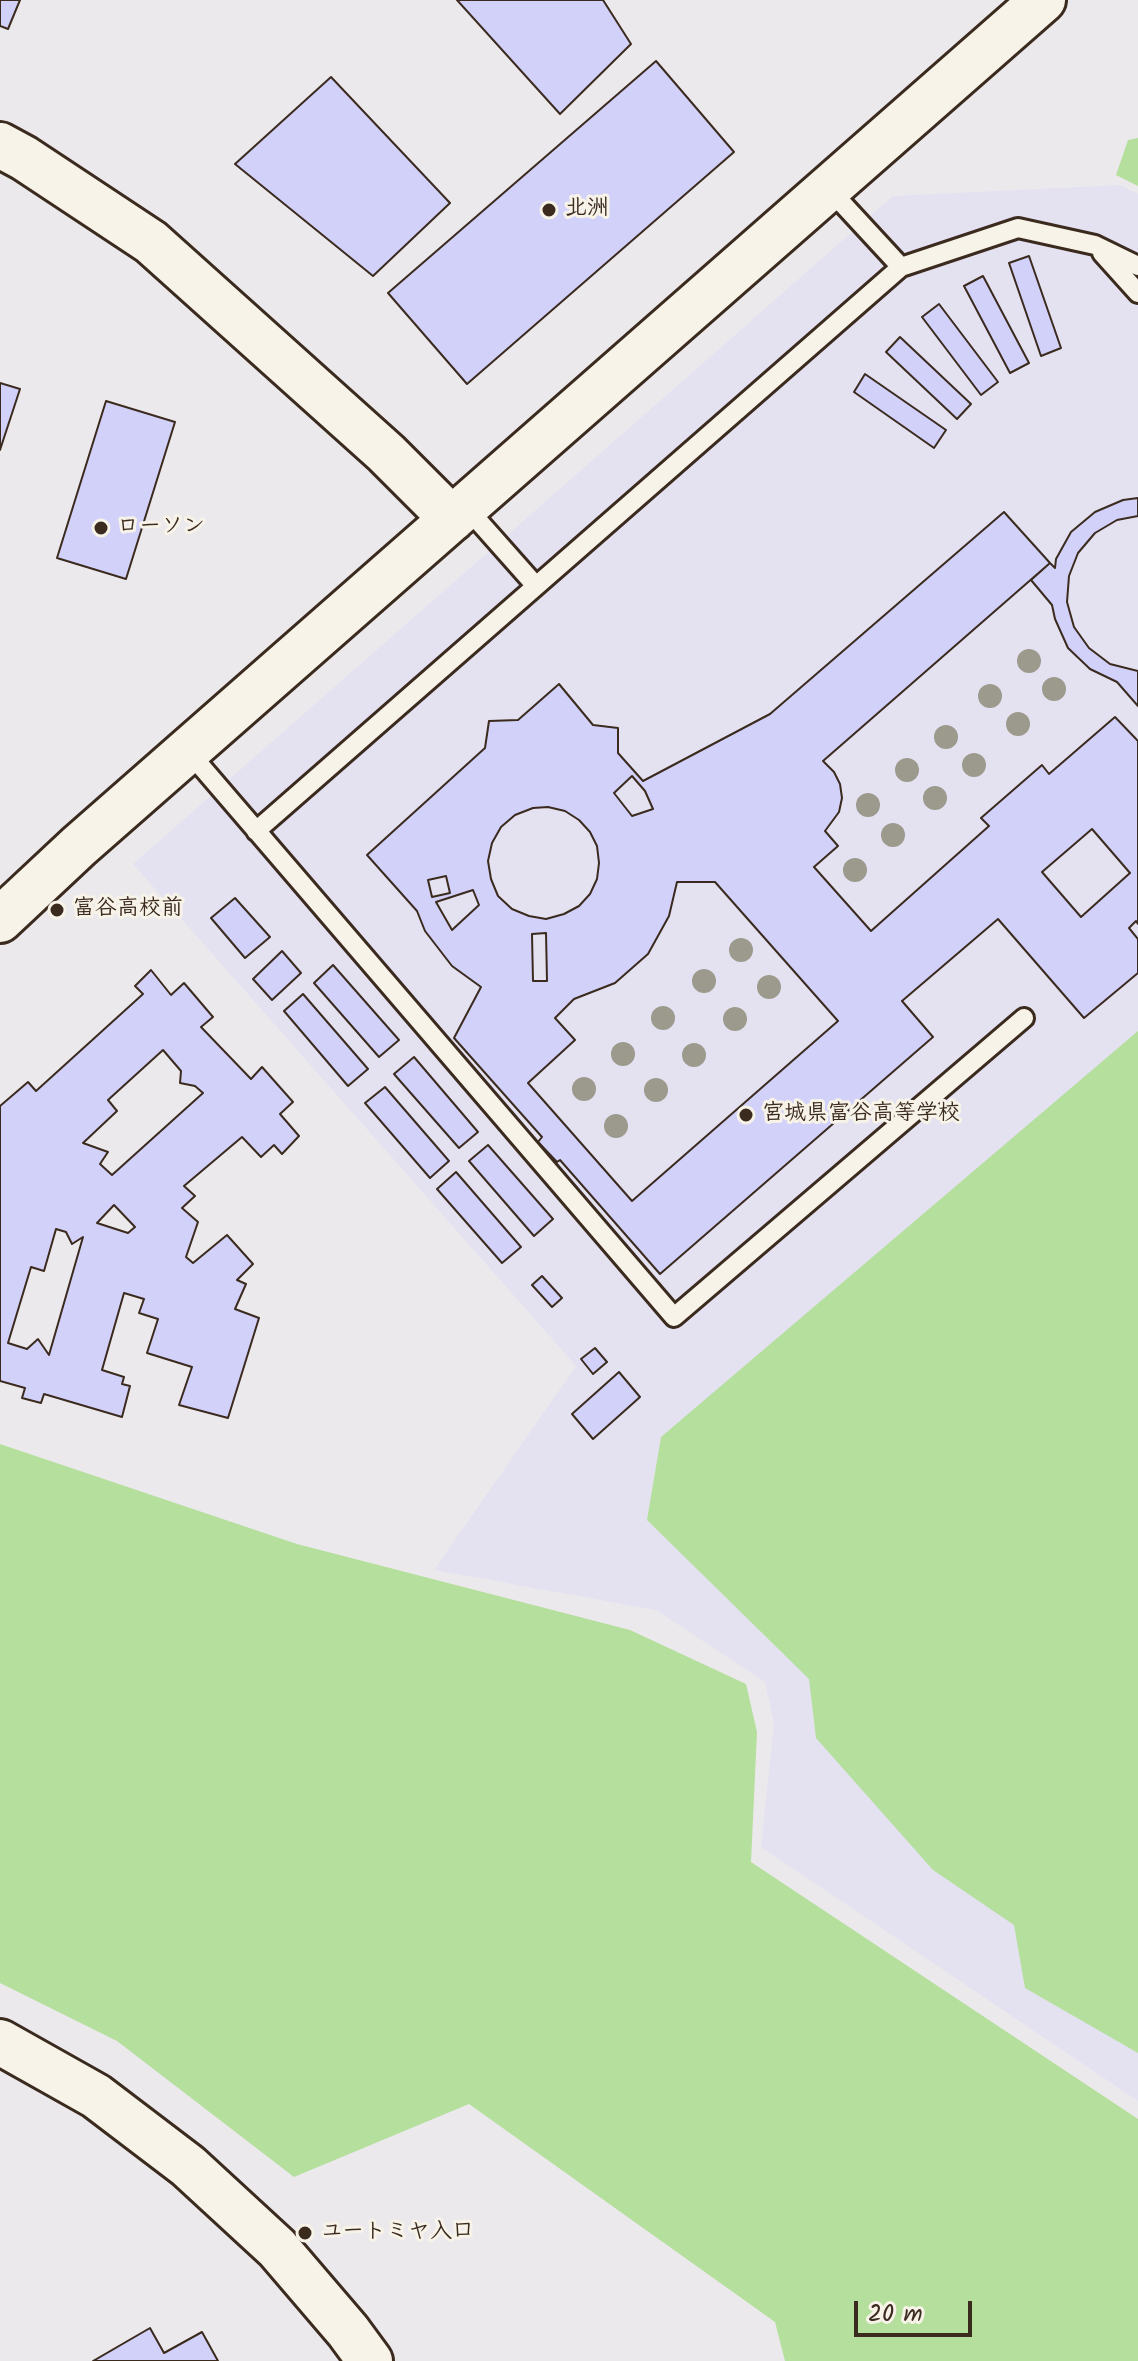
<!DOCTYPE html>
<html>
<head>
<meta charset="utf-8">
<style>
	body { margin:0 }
	#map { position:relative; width:1138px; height:2361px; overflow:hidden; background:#ece9ed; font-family:Kalam,sans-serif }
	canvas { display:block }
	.scale { position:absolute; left:854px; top:2301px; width:118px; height:36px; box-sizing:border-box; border:4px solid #3b2a1e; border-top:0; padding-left:10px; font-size:24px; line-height:28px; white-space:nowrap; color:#3b2a1e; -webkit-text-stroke:6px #f7f3e8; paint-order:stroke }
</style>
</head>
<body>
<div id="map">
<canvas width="1138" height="2361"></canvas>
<div class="scale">20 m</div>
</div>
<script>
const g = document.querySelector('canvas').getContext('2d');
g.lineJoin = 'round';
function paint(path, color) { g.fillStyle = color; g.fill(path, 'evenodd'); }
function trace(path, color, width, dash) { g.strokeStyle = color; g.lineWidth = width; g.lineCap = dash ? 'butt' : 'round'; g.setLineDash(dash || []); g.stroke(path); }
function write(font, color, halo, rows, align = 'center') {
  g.font = font + ' Kalam,"Klee One",sans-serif'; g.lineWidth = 6; g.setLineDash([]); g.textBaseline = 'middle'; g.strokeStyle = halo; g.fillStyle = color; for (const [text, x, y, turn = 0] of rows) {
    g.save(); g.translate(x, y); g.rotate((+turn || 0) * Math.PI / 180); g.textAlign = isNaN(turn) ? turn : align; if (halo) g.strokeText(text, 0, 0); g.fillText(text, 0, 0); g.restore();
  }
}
const built = new Path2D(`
	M1120 185 1138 194V2101L761 1847 774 1723 765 1682 656 1610 434 1570 576 1366 133 864 893 196Z`);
const green = new Path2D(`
	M1138 138V186L1116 175 1128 140Z
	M1138 1031V2053L1025 1988 1014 1925 933 1870 816 1738 809 1679 647 1520 661 1437Z
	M0 1444 297 1544 630 1630 746 1684 757 1732 751 1862 1138 2119V2361H785L775 2322 469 2104 294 2177 117 2041 0 1983Z`);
const building = new Path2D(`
	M0 0H20L8 29 0 26Z
	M457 0H603L631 44 560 114Z
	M656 61 734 152 467 384 388 293Z
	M331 77 450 203 373 276 235 164Z
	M1029 256 1061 348 1041 356 1009 263Z
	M983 276 1029 363 1010 373 964 286Z
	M939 304 998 382 981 395 922 317Z
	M900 337 971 404 957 419 886 352Z
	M865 374 946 430 934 448 854 392Z
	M0 383 20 389 0 450Z
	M106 401 175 422 126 579 57 558Z
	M1138 498V516L1117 520 1095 533 1078 553 1069 576 1067 602 1074 627 1089 648 1110 664 1138 671V706L1117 682 1090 669 1068 648 1055 619 1052 605 1031 580 1050 563 1055 568 1056 559 1071 532 1095 512 1123 500Z
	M1004 512 1050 563 823 761 834 772 840 784 842 798 839 812 825 831 838 846 814 867 871 931 989 826 981 818 1042 765 1049 774 1115 717 1138 741V924L1136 921 1129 928 1138 939V973L1084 1018 998 919 902 1001 933 1037 660 1274 560 1160 557 1162 538 1142 542 1137 454 1038 481 987 452 966 425 931 417 911 367 855 485 748 489 721 518 720 559 684 593 725 618 728V753L643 781 770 714ZM632 776 645 791 653 809 632 816 614 793ZM548 807 565 811 579 820 590 832 597 846 599 863 597 879 590 894 579 906 564 914 546 919 529 916 512 909 498 896 491 879 488 861 492 843 501 827 515 815 533 808ZM1092 829 1130 873 1081 917 1042 872ZM446 876 450 893 432 897 428 880ZM677 882H715L838 1021 632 1201 528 1083 575 1040 555 1018 574 999 615 983 648 954 669 916ZM473 890 479 905 452 930 436 902ZM546 933 547 981H533L532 934Z
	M235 898 270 937 245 958 211 918Z
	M282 951 301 973 272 1000 253 979Z
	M333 965 399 1040 379 1057 314 983Z
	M151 970 171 995 184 983 213 1017 201 1027 251 1079 262 1067 293 1102 280 1114 299 1136 282 1154 274 1145 261 1157 242 1137 184 1186 195 1196 182 1208 198 1222 186 1257 193 1263 227 1235 253 1264 237 1280 246 1284 235 1309 259 1318 228 1418 179 1405 192 1367 147 1353 158 1319 139 1313 144 1299 124 1293 102 1370 124 1377 122 1384 130 1386 122 1417 44 1394 41 1403 22 1398 25 1388 0 1381V1106L28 1082 36 1091 143 994 135 986ZM163 1050 181 1071 180 1083 195 1086 203 1093 112 1175 100 1164 108 1152 83 1143 117 1111 108 1100ZM114 1205 135 1227 128 1233 97 1223ZM56 1229 66 1232 72 1244 83 1237 49 1355 38 1339 27 1349 8 1343 31 1267 44 1271Z
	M303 994 368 1069 348 1086 284 1011Z
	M414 1057 478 1132 459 1148 394 1074Z
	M385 1087 449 1161 430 1178 365 1103Z
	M488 1145 553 1219 534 1236 469 1161Z
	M456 1172 521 1247 502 1263 437 1189Z
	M542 1276 562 1298 552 1307 532 1285Z
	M595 1348 607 1362 593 1374 581 1359Z
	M619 1372 640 1397 593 1439 572 1414Z
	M150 2328 164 2353 202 2332 218 2361H93Z`);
const service = new Path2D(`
	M829 189 901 267 1018 228 1095 245 1138 266
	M1102 253 1138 293
	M466 507 536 586
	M188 751 674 1317 1024 1018
	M256 831 901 267`);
const tertiary = new Path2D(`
	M0 145 24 158 151 242 386 453 452 519
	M0 920 79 846 1043 0
	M0 2042 96 2096 188 2166 277 2248 348 2331 370 2361`);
const trees = [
	[1029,661],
	[1054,689],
	[990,696],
	[1018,724],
	[946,737],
	[974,765],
	[907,770],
	[935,798],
	[868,805],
	[893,835],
	[855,870],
	[741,950],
	[704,981],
	[769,987],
	[663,1018],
	[735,1019],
	[623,1054],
	[694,1055],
	[584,1089],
	[656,1090],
	[616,1126]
];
const markers = [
	[549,210,8,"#3b2a1e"],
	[101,528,8,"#3b2a1e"],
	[57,910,8,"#3b2a1e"],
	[746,1115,8,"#3b2a1e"],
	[305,2233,8,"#3b2a1e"]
];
const poiNames = [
	["北洲",565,210],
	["ローソン",117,528],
	["富谷高校前",73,910],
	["宮城県富谷高等学校",762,1115],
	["ユートミヤ入口",321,2233]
];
paint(built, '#e4e2f1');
paint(green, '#b5df9c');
paint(building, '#d2d1fa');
trace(building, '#3b2a1e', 2);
trace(service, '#3b2a1e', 24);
trace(tertiary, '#3b2a1e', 50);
trace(service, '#f7f3e8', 18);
trace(tertiary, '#f7f3e8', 44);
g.fillStyle = '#9c998d';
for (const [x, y] of trees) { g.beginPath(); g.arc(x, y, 12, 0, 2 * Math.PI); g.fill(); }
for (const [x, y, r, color] of markers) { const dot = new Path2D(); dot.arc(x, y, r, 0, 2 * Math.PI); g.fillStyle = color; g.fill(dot); trace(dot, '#f7f3e8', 3); }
write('bold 22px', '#3b2a1e', '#f7f3e8', poiNames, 'left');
</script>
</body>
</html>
